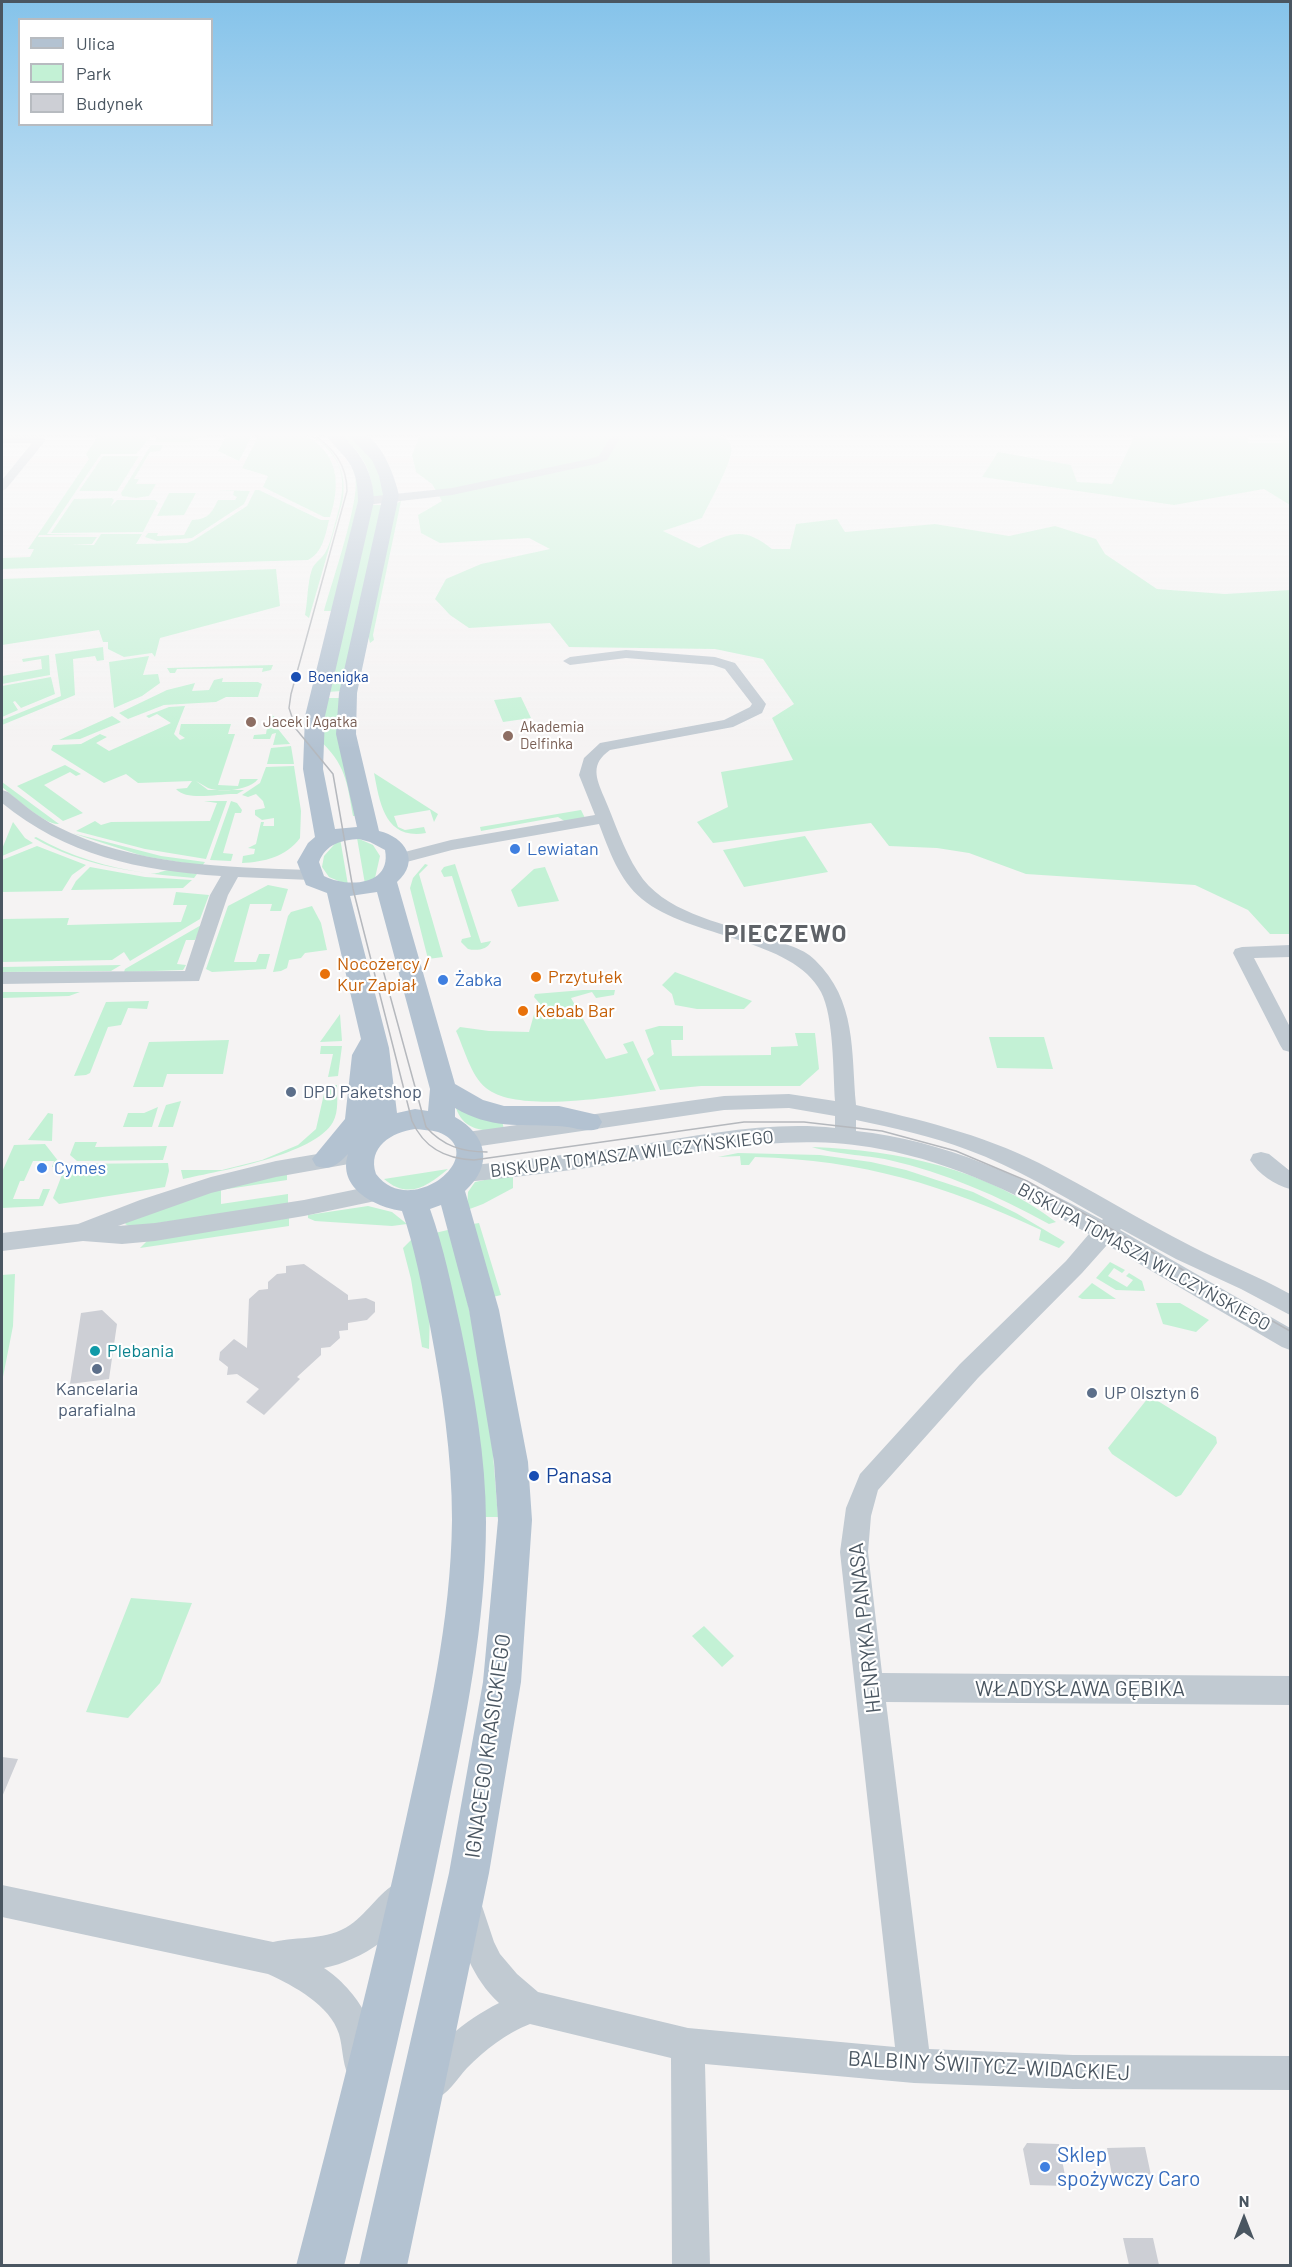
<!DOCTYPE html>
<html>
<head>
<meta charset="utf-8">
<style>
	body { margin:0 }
	#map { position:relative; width:1292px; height:2267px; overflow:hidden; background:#f5f3f3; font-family:Barlow,sans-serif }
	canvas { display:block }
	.frame { position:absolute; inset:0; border:3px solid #4a5661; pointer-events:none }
	.legend { position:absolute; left:18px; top:18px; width:195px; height:108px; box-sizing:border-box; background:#fff; border:2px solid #b7bbc0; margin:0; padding:8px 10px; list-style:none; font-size:18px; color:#4a5661 }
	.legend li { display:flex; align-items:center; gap:12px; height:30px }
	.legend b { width:30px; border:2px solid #b7bbc0 }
	.north { position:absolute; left:1214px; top:2189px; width:60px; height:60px; -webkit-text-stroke:4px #fff; paint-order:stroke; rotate:0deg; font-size:16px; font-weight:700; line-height:24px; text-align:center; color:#4a5661 }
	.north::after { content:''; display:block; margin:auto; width:21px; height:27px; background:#4a5661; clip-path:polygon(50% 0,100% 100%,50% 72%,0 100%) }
</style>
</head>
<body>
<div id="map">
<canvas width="1292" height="2267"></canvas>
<div class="frame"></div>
<ul class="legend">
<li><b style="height:8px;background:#b3c2d1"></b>Ulica</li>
<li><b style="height:16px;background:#c3f1d5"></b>Park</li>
<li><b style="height:16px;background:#cdcfd5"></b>Budynek</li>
</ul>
<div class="north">N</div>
</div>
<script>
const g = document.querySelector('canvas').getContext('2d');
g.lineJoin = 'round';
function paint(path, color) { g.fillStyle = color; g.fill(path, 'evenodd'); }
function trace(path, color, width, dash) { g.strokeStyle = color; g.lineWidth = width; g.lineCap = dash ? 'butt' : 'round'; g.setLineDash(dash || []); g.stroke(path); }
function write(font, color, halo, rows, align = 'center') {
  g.font = font + ' Barlow,sans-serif'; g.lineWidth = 4.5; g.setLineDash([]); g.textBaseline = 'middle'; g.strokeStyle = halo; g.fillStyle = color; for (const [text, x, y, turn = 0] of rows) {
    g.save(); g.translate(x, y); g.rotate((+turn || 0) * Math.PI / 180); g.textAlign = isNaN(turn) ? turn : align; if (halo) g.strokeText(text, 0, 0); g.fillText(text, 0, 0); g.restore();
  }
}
const green = new Path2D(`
	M118 433H154L136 454H101L47 534 97 535H39L38 537H97L92 544 71 545H94L101 534H142L136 544 187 543 194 540 247 506 255 490H259L321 520H329C325 536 323 552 308 560L2 569V558L30 557 34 549H28L89 459 86 454 98 436Z
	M176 433H211L188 442H154L159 435 175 436Z
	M228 433H253L239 461 218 451Z
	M260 433C272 433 291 429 302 434 339 451 341 484 330 517H324L263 487 268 476 242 468Z
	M307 433C335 444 349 475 342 503L309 618 305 615C308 600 307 584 312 569 315 562 323 558 326 551 331 542 333 530 336 520 348 479 345 457 307 433Z
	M322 433H324L350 457 361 490 332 611H324C331 585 361 498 355 476 351 459 336 443 322 433Z
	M338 433H347L352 437 378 466 385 497H373C372 468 360 450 338 433Z
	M421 433H712C720 436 729 438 731 446 735 458 708 505 702 518L663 531 699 548C730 534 742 525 772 549H790L796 524 837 519 845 532 935 524 1009 536 1055 526 1096 539 1105 554 1157 589 1225 594 1290 590V934H1270L1248 910 1195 885 1026 874 969 853 937 848 889 846 871 823 713 843 697 822 728 807 721 772 793 760 772 718 794 704 763 659 715 649 569 647 550 623 469 628 450 615 435 599 446 579 481 564 550 549 529 538 440 543 421 533 418 515 442 501 432 484 416 472 412 455Z
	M1136 433H1249L1248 443H1282L1284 433H1290V505L1264 489 1174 505 982 477 998 452 1071 465 1077 482 1112 484Z
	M151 445H163L160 451 150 452 134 479H139L136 484H156L149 496 136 498 122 496 121 493Z
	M103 456H139L117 491H79Z
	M217 490 250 491 244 504 192 538 157 541 145 537 148 533H158L157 536 184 535 192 520C208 519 211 514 218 500H235L237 497 233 495 234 491Z
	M169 493H196L184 515 157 516Z
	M112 498 114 500 111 506 117 500H155L158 503 143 532 51 533 74 499Z
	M401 501 373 635 374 640 370 643 368 635 396 504Z
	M371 505H384L342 691 327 692Z
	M276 569 280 606 160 638 155 657 152 653 124 657 108 649V642H103L99 630 2 645V579Z
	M103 647 104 660 97 661 95 656 73 659 75 695 2 725V720L61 696 55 654Z
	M49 655 50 675 2 684V676L42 669 41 659 23 662 22 659Z
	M149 656 143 675 158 674 160 683 142 696 114 708 109 662Z
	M273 665 271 670 262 672 263 668 177 669 175 673H170L167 668Z
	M51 677 55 694 21 708 15 701 13 702 18 710 2 717V686Z
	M223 678 222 682H258L262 684 258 697H226L216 702 164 705 128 719 119 713 167 690 195 683 192 691 209 690 214 680Z
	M521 697 531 718 503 722 494 700Z
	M325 698H341L358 816H353C347 782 346 764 318 739Z
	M185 706 174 734 180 740 185 738 179 734 181 724H231L228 734H235L218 785 238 786 240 779H258C250 790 221 793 208 788 204 786 200 783 196 781L208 790H244L237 794C220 793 188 802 176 789L187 788 192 781 138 783 126 774 104 783 51 750 53 745 81 744 100 734 107 737 96 743 109 751 171 723 157 714 149 718 146 716 169 707Z
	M269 715 274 716 278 729 290 744 273 745 276 733 272 734 270 739H253L254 735 266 734Z
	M112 716 121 722 80 739 59 740Z
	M291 746 294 764H267L271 748Z
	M65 765 81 774 76 776 70 772 44 785 83 813 63 821 17 786Z
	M294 766 301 811 300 838C286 857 264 862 242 863L243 856 254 854 255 849 248 848 256 844 261 822H264L263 826H274V818L262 820 255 815V810L265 808 263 801 256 794 248 797 242 795 260 783 266 767Z
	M374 773 438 814 434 822 430 810 394 816 398 827 405 830 424 827 426 833C385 840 380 804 374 773Z
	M2 782 59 824C46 826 13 796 2 787Z
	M204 801H227L206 859 145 849 76 831 95 821 101 825 111 822 210 821 217 803Z
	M231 801 237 803 242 810 241 813H235L223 853 233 854 231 861 210 860Z
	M581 810 585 818 566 822 558 817 481 831 480 827Z
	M13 822 25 838 33 843 2 856V849Z
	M72 833 161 856 205 862 202 866 143 856Z
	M805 836 828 872 744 887 723 850Z
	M36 837C69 856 109 868 147 873 158 875 160 871 169 870 178 869 188 873 197 874L194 878C138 873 83 867 34 838Z
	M340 838 348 885 329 877 322 867 324 856Z
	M357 838 373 845 380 856 375 878 365 884Z
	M37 846 86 865 72 875 62 891 2 892V860Z
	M425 864 428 865 419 874 443 957 428 959 410 888 413 878Z
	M455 864 481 943 491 941C488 950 476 951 468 949L461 942 462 939 471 937 452 876 444 877 441 871 444 867Z
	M90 867 145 877 192 880 183 888 71 890 76 881Z
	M545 867 559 901 518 907 511 890 534 869Z
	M268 885 288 889 281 911H270L272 904H250L234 962H256L259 954H270L266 969 212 972 206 969 228 906Z
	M176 892 209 895 200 919 130 961 124 952 112 960 2 962V919L69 918 67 925 181 922 187 905H173Z
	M312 906 321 923 327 950 305 953 301 958 289 960 287 968 281 971 273 972 288 916 291 912Z
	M203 924 195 940H186L177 964 186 965 183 970 124 972 125 969Z
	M121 965 111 971 2 972V967Z
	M675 972 752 1001 744 1009H697L675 1005 672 994 662 985Z
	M583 990H615L614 995 596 998 592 992 571 998 606 1059 628 1053 623 1044 633 1041 656 1091C618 1096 517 1114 486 1088 471 1076 464 1048 456 1031L460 1027 489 1031 529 1032 535 1011 541 1005 534 997 535 994Z
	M3 992H80L69 996 2 998Z
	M149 1001 147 1009 128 1008 121 1025 108 1027 90 1073 86 1075 74 1076 106 1002Z
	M340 1014 342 1041 320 1042Z
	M683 1026V1040H671L672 1056 771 1055V1047L798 1046 795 1033H815L819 1069 800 1086H701L660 1090 647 1059 654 1054 645 1030 659 1026Z
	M989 1037H1044L1053 1069 997 1068Z
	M229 1040 223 1074H167L163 1087H133L149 1042Z
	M321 1046H342L338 1076 328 1077 333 1054H320Z
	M326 1085H337C337 1097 339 1111 333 1122 315 1155 219 1171 183 1179L181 1170H222L262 1160 298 1145 316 1129Z
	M181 1101 173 1127H158L166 1105Z
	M455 1105 502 1120 504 1130C482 1132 462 1130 455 1105Z
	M158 1107 152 1127H123L128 1113H144Z
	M48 1113 53 1114 52 1141 28 1140Z
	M75 1142H97L95 1147 167 1146 163 1160 77 1161 70 1155Z
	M45 1144 59 1162 58 1167H52L54 1161H33L24 1181H20L13 1199H39L43 1189H50L43 1206 2 1208V1172L14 1145Z
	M812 1147C898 1150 987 1169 1056 1222L1049 1224C998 1196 946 1173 889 1160 866 1155 832 1154 812 1147Z
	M738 1153 820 1155 871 1162 906 1170 973 1192 1016 1213 1065 1242 1059 1248 1039 1240 1041 1230C944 1185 863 1160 755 1157L749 1165H741L740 1156 718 1157Z
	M168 1163 169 1171 165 1187 59 1204 53 1198 65 1167 70 1164Z
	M448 1169C428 1186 408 1200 384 1179Z
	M287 1174V1180L221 1190V1204L288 1194V1204L131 1227 125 1224C142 1204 257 1181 287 1174Z
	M513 1174V1188L483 1204 467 1210 468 1192 475 1182Z
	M368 1206 392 1212 407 1224 392 1226 315 1221 308 1218V1215Z
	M289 1218V1226L140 1248 147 1241Z
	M479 1223 501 1295 493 1297 473 1224Z
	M452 1229 489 1403 498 1517H481L435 1233Z
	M413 1238 430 1310 429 1349 422 1347 411 1279 403 1248Z
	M1110 1262 1125 1270 1122 1273 1114 1268 1108 1276 1127 1287 1133 1280 1126 1276 1129 1273 1142 1281 1145 1291 1116 1290 1096 1278Z
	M15 1274 13 1326 2 1382V1275Z
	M1092 1283 1116 1299H1082L1078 1297Z
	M1156 1303H1180L1209 1320 1196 1332 1163 1324Z
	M1148 1398H1153L1216 1437 1217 1443 1181 1495 1176 1497 1112 1454 1108 1448Z
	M131 1598 192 1603 160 1683 128 1718 86 1712Z
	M704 1626 734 1656 722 1667 692 1636Z`);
const building = new Path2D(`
	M304 1264 348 1295V1300L366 1298 375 1302V1312L367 1320 348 1323V1330L339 1331 340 1338 330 1347 321 1348V1355L297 1377 300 1379 264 1415 246 1402 259 1389 237 1374 227 1375 228 1367 219 1360 220 1352 234 1339 247 1348 249 1299 259 1290 268 1289V1282L277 1274 286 1273V1266Z
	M102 1310 117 1324 109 1379 70 1384 81 1313Z
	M2 1757 18 1759 2 1797Z
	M1027 2143 1059 2144 1067 2186 1030 2185 1023 2149Z
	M1145 2147 1152 2180 1113 2181 1107 2148Z
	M1123 2238H1153L1159 2265H1129Z`);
const minor = new Path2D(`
	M73 433H84L85 435 80 438Z
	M613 433H623L607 460 596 464 452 495 366 505 360 501 366 497 452 488 589 459 599 456Z
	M2 437H41L46 440 6 489 2 491V480L32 443H2Z
	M626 650 715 657 735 663 766 704 762 713 733 727 610 750C590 764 596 778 604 797 615 822 623 849 638 872 663 912 719 922 761 936 777 942 803 947 815 960 857 1001 851 1051 856 1105 918 1119 981 1134 1039 1163 1090 1189 1140 1220 1191 1246 1224 1263 1258 1276 1290 1294V1315L1241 1289 1176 1259 1121 1229 1120 1230 1290 1328V1350L1282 1347 1107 1245 1082 1273 978 1378 878 1490 871 1516 868 1552 882 1673 1290 1676V1705L886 1702 929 2049 1073 2055 1290 2056V2090L1073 2089 914 2083 705 2064 710 2266H672L671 2058 530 2024C506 2033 485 2050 467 2068 456 2080 449 2094 433 2100L421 2095 416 2083C430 2048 465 2020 499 2003 472 1978 461 1945 453 1911L458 1900 469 1895 480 1900 494 1942 500 1954 517 1974 538 1992 688 2028 895 2047 840 1552 846 1508 860 1474 960 1364 1066 1261 1089 1234C1023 1197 956 1163 880 1149 799 1133 717 1149 636 1161 579 1169 522 1177 465 1182L457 1180 454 1174 457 1168 465 1166C523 1160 581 1153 638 1145 703 1135 770 1121 835 1128V1116L789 1108 724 1110 467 1148 460 1145 456 1140 460 1135 467 1132 724 1096 789 1094 835 1101C833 1072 834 1017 821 992 793 938 689 938 642 899 619 880 609 850 599 824L452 850 399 864 393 863 390 859 393 855 451 840 595 815 579 775 584 758 600 743 724 720 750 707 752 704 725 669 713 665 626 658 570 665 563 661 570 657ZM856 1120C893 1128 932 1136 968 1150 1015 1167 1059 1194 1103 1219L1102 1220C1025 1178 944 1140 856 1131Z
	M2 790 8 792C23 804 38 817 56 826 134 866 225 867 311 870L317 871 320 875 317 879 311 880 238 877 228 895 199 981 2 984V972L185 971 210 895 221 876C140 871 65 855 2 803Z
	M1290 945V957L1254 958 1290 1027V1052L1283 1050 1280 1045 1233 953 1235 949 1242 947Z
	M341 1150 349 1152 352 1158 349 1164 276 1177 211 1193 118 1226 155 1223 304 1200 377 1185 385 1187 388 1193 385 1199 304 1216 155 1241 122 1244 83 1241 2 1251V1233L78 1224 140 1200 211 1177 276 1161Z
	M1261 1152 1269 1154 1290 1171V1189C1275 1185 1258 1174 1250 1160L1253 1154Z
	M402 1880 413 1885 418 1896C403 1933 363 1960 324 1968 356 1989 388 2036 372 2075L360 2080 348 2075C342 2061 343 2048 339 2034 330 2005 294 1986 268 1974L2 1917V1885L273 1942C299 1936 327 1941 350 1925 369 1912 381 1889 402 1880Z`);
const major = new Path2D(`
	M324 433H339C361 452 373 472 374 501L325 716 323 769 335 829 357 827 336 734 339 693 383 495 379 476 372 460 346 433C350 433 356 432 360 433 381 437 395 477 399 495L357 693 356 734 379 831C405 837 421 861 397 882L455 1084 483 1100 504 1106H559L598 1115 602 1122 598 1129C584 1133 572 1126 557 1126 518 1124 491 1129 455 1108V1117C487 1135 494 1165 465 1191L499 1310 528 1462 532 1520 521 1682 489 1873 407 2266H359L449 1873 483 1682 498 1520 494 1462 469 1310 441 1205 430 1209C444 1248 452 1288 461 1329 474 1392 486 1457 486 1522 486 1623 465 1723 445 1822 415 1971 380 2118 344 2266H296C335 2117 373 1969 406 1819 428 1721 451 1620 452 1520 452 1455 442 1390 430 1326 422 1288 415 1248 402 1211 375 1207 337 1188 348 1154 337 1165 331 1171 316 1166L312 1159 345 1119 352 1055 361 1039 327 893 306 885 297 862 308 843 315 837 303 769 305 716 358 501C358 462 345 460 324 433ZM359 839 370 842 385 850C392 886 347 888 324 876L319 862C326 844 341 840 359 839ZM377 892 430 1089 428 1111 415 1109 397 1113 389 1048 350 896ZM415 1129C422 1130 431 1130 438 1132 493 1153 411 1221 376 1174 367 1147 392 1132 415 1129Z`);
const tram = new Path2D(`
	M312 433C333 448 347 464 347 491L291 694 289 708 296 729 333 774 353 889 412 1121C424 1148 445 1159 474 1160L744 1122H804L882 1131 956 1151 1027 1181 1290 1331
	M380 959 426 1127C443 1146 462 1152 487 1152`);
const markers = [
	[296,677,6,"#1a4fb4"],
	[251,722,6,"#8d6e63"],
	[508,736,6,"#8d6e63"],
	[515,849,6,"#3f7fe0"],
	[325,974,6,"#e8710a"],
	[536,977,6,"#e8710a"],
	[443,980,6,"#3f7fe0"],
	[523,1011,6,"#e8710a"],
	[291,1092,6,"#5c6f8a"],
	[42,1168,6,"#3f7fe0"],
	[95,1351,6,"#0f9aa8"],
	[97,1369,6,"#5c6f8a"],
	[1092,1393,6,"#5c6f8a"],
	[534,1476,6,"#1a4fb4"],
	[1045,2167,6,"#3f7fe0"]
];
const farTransitnames = [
	["Boenigka",308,677]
];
const farEducationnames = [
	["Jacek i Agatka",263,722],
	["Akademia",520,727],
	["Delfinka",520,744]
];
const shopNames = [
	["Lewiatan",527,849],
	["Żabka",455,980],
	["Cymes",54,1168]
];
const foodNames = [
	["Nocożercy /",337,964],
	["Kur Zapiał",337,985],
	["Przytułek",548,977],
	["Kebab Bar",535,1011]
];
const serviceNames = [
	["DPD Paketshop",303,1092],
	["Kancelaria",97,1389,"center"],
	["parafialna",97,1410,"center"],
	["UP Olsztyn 6",1104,1393]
];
const streetNames = [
	["BISKUPA TOMASZA WILCZYŃSKIEGO",632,1154,-7],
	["BISKUPA TOMASZA WILCZYŃSKIEGO",1144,1257,29]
];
const cultureNames = [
	["Plebania",107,1351]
];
const nearTransitnames = [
	["Panasa",546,1476]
];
const nearStreetnames = [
	["HENRYKA PANASA",865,1628,-96],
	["WŁADYSŁAWA GĘBIKA",1080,1689],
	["IGNACEGO KRASICKIEGO",488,1746,-82],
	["BALBINY ŚWITYCZ-WIDACKIEJ",989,2066,3]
];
const nearShopnames = [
	["Sklep",1057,2155],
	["spożywczy Caro",1057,2179]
];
const districtNames = [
	["PIECZEWO",786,934]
];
paint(green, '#c3f1d5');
paint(building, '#cdcfd5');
paint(minor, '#c1cad2');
paint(major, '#b3c2d1');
trace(tram, '#b5b8bd', 1.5);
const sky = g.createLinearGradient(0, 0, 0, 750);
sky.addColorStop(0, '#85c3ea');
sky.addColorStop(0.58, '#fafafa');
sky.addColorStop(1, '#fafafa00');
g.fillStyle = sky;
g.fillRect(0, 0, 1292, 750);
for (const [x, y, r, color] of markers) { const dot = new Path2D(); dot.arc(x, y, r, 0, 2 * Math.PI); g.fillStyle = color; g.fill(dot); trace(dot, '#fff', 2); }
write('15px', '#164399', '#fff', farTransitnames, 'left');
write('15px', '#785e54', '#fff', farEducationnames, 'left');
write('18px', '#366cbe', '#fff', shopNames, 'left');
write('18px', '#c56008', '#fff', foodNames, 'left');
write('18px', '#4e5e75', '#fff', serviceNames, 'left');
write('18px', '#4a5661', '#fff', streetNames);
write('18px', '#0d838f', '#fff', cultureNames, 'left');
write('21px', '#164399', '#fff', nearTransitnames, 'left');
write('21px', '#4a5661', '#fff', nearStreetnames);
write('21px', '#366cbe', '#fff', nearShopnames, 'left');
g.letterSpacing = '1.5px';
write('bold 24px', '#5f6368', '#fff', districtNames);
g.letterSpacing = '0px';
</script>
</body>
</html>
